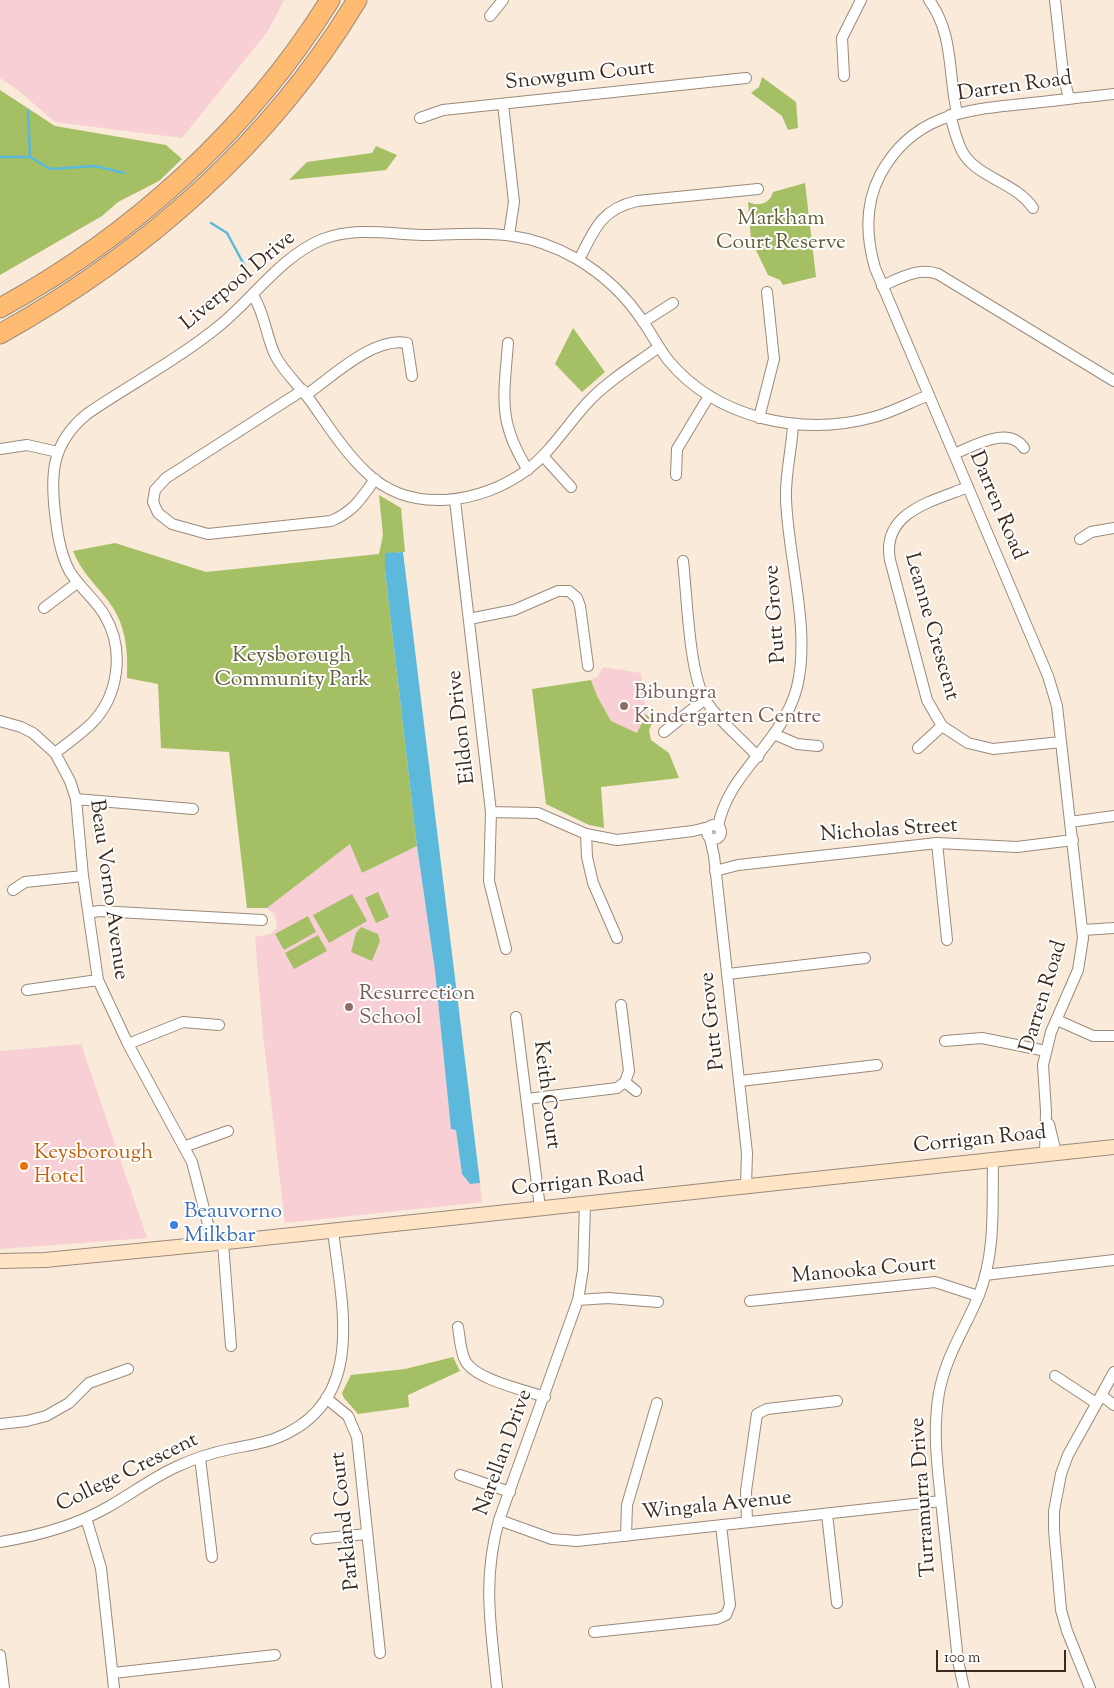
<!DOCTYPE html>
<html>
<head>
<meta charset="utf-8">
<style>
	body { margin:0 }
	#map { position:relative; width:1114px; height:1688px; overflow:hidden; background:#f9ead9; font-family:"Sorts Mill Goudy",serif }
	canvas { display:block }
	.scale { position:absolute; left:936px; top:1650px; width:130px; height:22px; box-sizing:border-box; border:2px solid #3b2a1e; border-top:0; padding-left:6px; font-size:15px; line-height:18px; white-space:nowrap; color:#3b2a1e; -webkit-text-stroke:4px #fff; paint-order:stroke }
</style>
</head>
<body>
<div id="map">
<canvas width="1114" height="1688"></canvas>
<div class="scale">100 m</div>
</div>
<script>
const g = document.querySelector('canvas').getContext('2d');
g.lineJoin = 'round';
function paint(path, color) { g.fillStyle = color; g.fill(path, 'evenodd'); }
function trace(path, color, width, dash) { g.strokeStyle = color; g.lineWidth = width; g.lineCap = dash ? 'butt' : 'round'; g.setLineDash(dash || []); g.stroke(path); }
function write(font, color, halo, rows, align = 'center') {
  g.font = font + ' "Sorts Mill Goudy",serif'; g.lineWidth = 4; g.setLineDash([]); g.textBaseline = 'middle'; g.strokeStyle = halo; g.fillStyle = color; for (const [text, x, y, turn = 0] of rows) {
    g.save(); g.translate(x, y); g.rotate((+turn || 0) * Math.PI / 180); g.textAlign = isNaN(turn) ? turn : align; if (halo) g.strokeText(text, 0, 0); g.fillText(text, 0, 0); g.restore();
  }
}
const built = new Path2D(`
	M0 0H284L268 31 182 138 55 122 18 90 0 78Z
	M603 667 641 673 646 714 637 733 611 721 597 696 591 680 598 676Z
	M350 844 362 873 417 846 435 971 452 1129H456L462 1174 470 1184 480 1183 482 1202 285 1223 263 1034 255 937 271 934 277 928 275 914 267 908Z
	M81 1044 147 1238 0 1249V1051Z`);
const green = new Path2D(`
	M762 77 796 102 798 128 788 130 782 116 751 93 759 87Z
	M0 90 55 126 166 145 182 159 159 181 118 202 102 216 0 275Z
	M376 146 397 155 386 170 289 180 307 162 372 153Z
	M805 183 816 277 783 285 780 280 768 275 751 240 748 202C760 207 769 204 773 192Z
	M573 328 605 372 582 392 555 364Z
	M379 495 401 508 405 552H397L385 570 417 846 362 873 350 844 267 908H247L229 752 161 748 158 684 127 678C128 647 126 623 106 598 93 582 81 571 73 551L115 543 206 572 379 554 383 535Z
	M591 680 597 696 611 721 637 733 646 714 653 721 649 730 651 740 669 753 679 778 601 787 604 828 589 825 546 804 532 689Z
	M378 892 389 917 376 923 365 898Z
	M352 894 367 921 329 943 313 915Z
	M308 916 316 932 284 950 275 934Z
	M361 927 378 934 380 941 372 961 351 952 356 933Z
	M318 935 327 951 294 969 285 953Z
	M453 1357 460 1371 408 1395 409 1407 358 1414 344 1398 342 1393 351 1375 405 1369Z`);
const water = new Path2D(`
	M403 552 480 1183 470 1184 462 1174 456 1130 451 1129 435 971 417 846 385 570V553Z`);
const stream = new Path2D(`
	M28 111 30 157
	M0 157H30L50 169 95 166 124 173
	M211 223 227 233 249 274`);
const street = new Path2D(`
	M929 0C954 34 948 74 957 113
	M1055 0 1063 73 1069 99
	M490 16 503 0
	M844 76 842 38 861 0
	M503 104 514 202 509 235
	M950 115C954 128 957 145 965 156 982 179 1016 183 1033 208
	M420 118 443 110 746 78
	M579 260C594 230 601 209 637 201L758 189
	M882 286C900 278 918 267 938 274L1114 381
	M253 295C265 314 266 336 275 355 284 373 301 387 312 403 329 427 345 452 366 472 410 515 481 504 527 470 552 451 568 423 590 400 610 379 636 364 659 347
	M643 322 673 303
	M508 343C504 397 497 421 528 470
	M303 390 166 478 155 490 153 502 158 513 172 524 208 534 331 521C353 512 362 498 375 479
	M306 395C332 377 374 336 407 343L412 376
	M759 418 774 359 767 292
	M0 449 27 445 58 452
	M954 454C974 446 1008 425 1024 448
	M543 456 571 487
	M676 475 677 449 709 396
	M968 487C933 501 881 512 890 560L927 700 942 726 968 743 993 749 1061 742
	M455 500 491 812 489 881 506 949
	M1080 539 1091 532 1114 528
	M683 561C687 595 689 670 704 697 715 718 742 739 758 757
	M44 608 77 583
	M469 619 514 610 558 591H569L577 598 580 606 588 666
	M0 721 21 727 33 733 55 753 70 781 76 799 83 876 98 980 128 1044 192 1162 210 1232 208 1244
	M664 732 705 699
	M776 735 797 744 818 746
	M918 748 942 726
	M55 753C67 744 79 735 90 725 119 697 125 650 105 616 96 600 80 588 70 572 61 556 58 538 56 521 50 477 50 444 87 414 129 385 174 362 214 330 251 302 279 257 323 239 358 226 393 235 430 235 486 233 525 229 577 259 604 275 627 297 644 323 652 335 659 348 668 360 717 419 802 437 874 417 893 412 911 402 929 395
	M76 799 193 809
	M491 812 538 813 586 834 617 840 693 831 709 827
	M1070 822 1114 816
	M707 832a7 7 0 1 1 14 0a7 7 0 1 1-14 0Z
	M718 827C727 773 783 743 797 687 811 630 788 558 786 499 785 474 792 449 793 424
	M586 834 587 857 593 883 617 938
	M710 838 714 856 747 1153 746 1186
	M937 843 947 940
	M715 871 738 865 937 843 1017 847 1073 840
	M13 890 25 882 83 876
	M89 913 99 911 262 920
	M1083 930 1114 928
	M728 974 865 958
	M27 990 98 980
	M516 1017 540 1208
	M1057 1020 1093 1036H1114
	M945 1041 982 1038 1046 1051
	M128 1044 183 1022 219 1025
	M740 1081 877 1065
	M625 1082 636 1091
	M527 1099 617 1088 625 1082 629 1071 621 1005
	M1049 1124 1056 1153
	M186 1146 228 1131
	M1045 1154 1046 1111 1043 1065 1051 1032 1078 970 1083 938 1057 706 1048 676 875 268C866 237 865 204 880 175 912 115 963 110 1023 104 1053 101 1084 97 1114 94
	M223 1243 231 1346
	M985 1275 1114 1260
	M578 1300 608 1298 658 1302
	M750 1301 935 1282 978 1296
	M458 1327C460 1338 460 1352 466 1362 477 1380 525 1390 545 1397
	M1055 1376 1096 1403
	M1101 1395 1114 1405
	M326 1398 348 1416 357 1437 380 1653
	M0 1424 27 1421 46 1416 69 1403 89 1383 128 1369
	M200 1458 212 1557
	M460 1475 510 1492
	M827 1514 837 1603
	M86 1518 101 1568 114 1688
	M499 1520 552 1539 577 1541 941 1501
	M747 1522 746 1491 757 1414 767 1409 837 1401
	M626 1536 627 1505 657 1403
	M316 1539 367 1534
	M0 1542C37 1536 75 1526 108 1507 131 1494 152 1478 176 1467 193 1459 211 1453 230 1449 245 1446 260 1444 274 1439 368 1404 342 1307 333 1231
	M594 1632 717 1619 726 1615 730 1605 721 1525
	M0 1655 4 1688
	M113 1673 275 1655
	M497 1688C491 1627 482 1581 499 1520L578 1300 583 1269 585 1204
	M964 1688 958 1661C953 1611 947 1561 942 1510 938 1471 932 1432 939 1393 946 1355 965 1329 979 1295 996 1251 992 1206 993 1160
	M1090 1688 1067 1631 1061 1610 1054 1530V1511L1061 1474 1068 1455 1114 1372`);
const secondary = new Path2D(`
	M0 1261 45 1260 208 1244 1114 1147`);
const highway = new Path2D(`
	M0 308C132 236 250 129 330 0
	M0 334C144 254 271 143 357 0`);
const markers = [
	[624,706,5,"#8d6e63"],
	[349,1007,5,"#8d6e63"],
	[24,1166,5,"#e8710a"],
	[174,1225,5,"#3f7fe0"]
];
const streetNames = [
	["Snowgum Court",580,77,-6],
	["Darren Road",1015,88,-8],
	["Liverpool Drive",239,282,-40],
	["Darren Road",996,506,67],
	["Putt Grove",777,614,-94],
	["Leanne Crescent",930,627,74],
	["Eildon Drive",463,727,-97],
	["Nicholas Street",889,832,-4],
	["Beau Vorno Avenue",107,890,82],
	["Darren Road",1045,997,-73],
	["Putt Grove",714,1021,-96],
	["Keith Court",545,1095,83],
	["Corrigan Road",980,1141,-6],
	["Corrigan Road",578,1184,-6],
	["Manooka Court",864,1272,-5],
	["Narellan Drive",505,1453,-70],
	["College Crescent",128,1474,-26],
	["Turramurra Drive",925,1497,-94],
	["Wingala Avenue",717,1507,-6],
	["Parkland Court",347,1521,-96]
];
const parkNames = [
	["Markham",781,220],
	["Court Reserve",781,244],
	["Keysborough",292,657],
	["Community Park",292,681]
];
const educationNames = [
	["Bibungra",634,694],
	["Kindergarten Centre",634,718],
	["Resurrection",359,995],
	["School",359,1019]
];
const foodNames = [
	["Keysborough",34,1154],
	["Hotel",34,1178]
];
const shopNames = [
	["Beauvorno",184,1213],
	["Milkbar",184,1237]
];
paint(built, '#f7cfd5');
paint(green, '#a5bf65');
paint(water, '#5db9db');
trace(stream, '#5db9db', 2.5);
trace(street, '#9a8a7c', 12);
trace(secondary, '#9a8a7c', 16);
trace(highway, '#9a8a7c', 21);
trace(street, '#fff', 10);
trace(secondary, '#ffe4c6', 14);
trace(highway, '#ffbb71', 19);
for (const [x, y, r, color] of markers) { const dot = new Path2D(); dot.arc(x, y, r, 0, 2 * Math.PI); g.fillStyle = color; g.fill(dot); trace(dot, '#fff', 2); }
write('21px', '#3b2a1e', '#fff', streetNames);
write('21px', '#605e37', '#fff', parkNames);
write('21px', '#785e54', '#fff', educationNames, 'left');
write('21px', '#c56008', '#fff', foodNames, 'left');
write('21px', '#366cbe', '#fff', shopNames, 'left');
</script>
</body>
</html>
